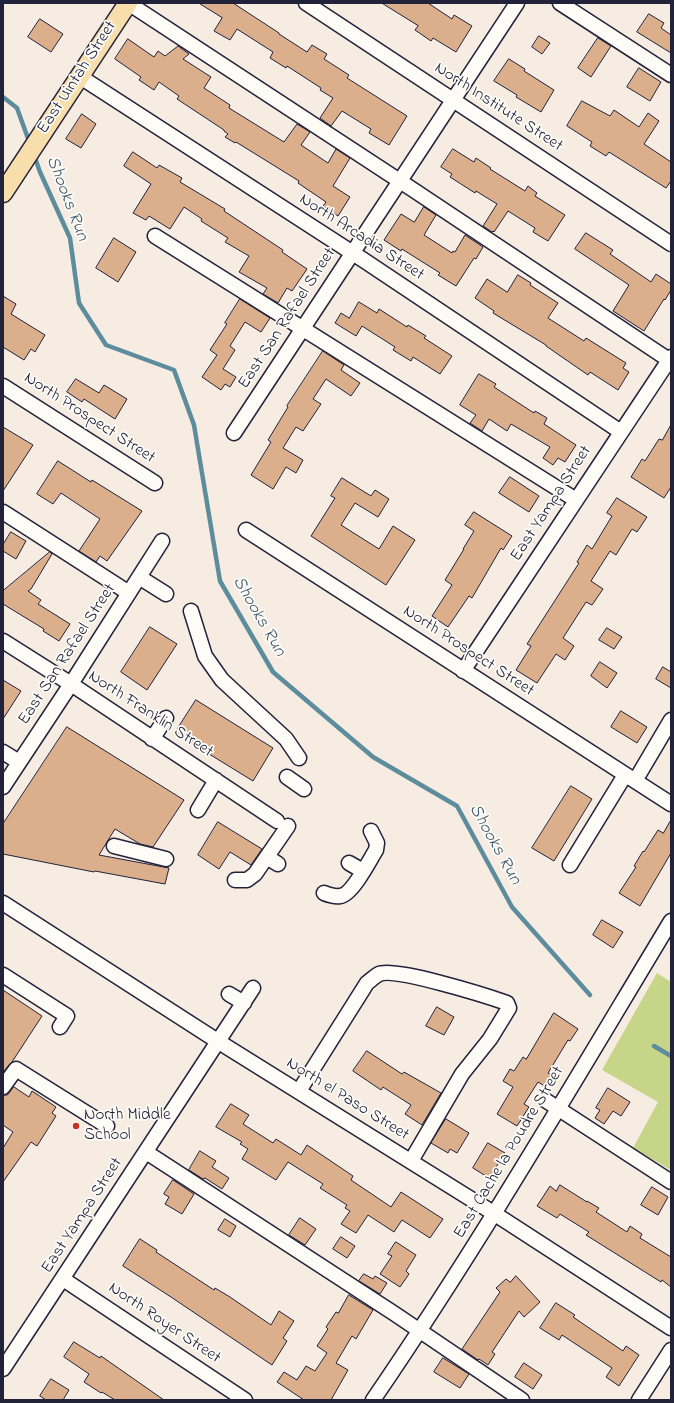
<!DOCTYPE html>
<html>
<head>
<meta charset="utf-8">
<style>
	body { margin:0 }
	#map { position:relative; width:674px; height:1403px; overflow:hidden; background:#f6ece2; font-family:"Indie Flower",sans-serif }
	canvas { display:block }
	.frame { position:absolute; inset:0; border:4px solid #22223b; pointer-events:none }
</style>
</head>
<body>
<div id="map">
<canvas width="674" height="1403"></canvas>
<div class="frame"></div>
</div>
<script>
const g = document.querySelector('canvas').getContext('2d');
g.lineJoin = 'round';
function paint(path, color) { g.fillStyle = color; g.fill(path, 'evenodd'); }
function trace(path, color, width, dash) { g.strokeStyle = color; g.lineWidth = width; g.lineCap = dash ? 'butt' : 'round'; g.setLineDash(dash || []); g.stroke(path); }
function write(font, color, halo, rows, align = 'center') {
  g.font = font + ' "Indie Flower",sans-serif'; g.lineWidth = 3.5; g.setLineDash([]); g.textBaseline = 'middle'; g.strokeStyle = halo; g.fillStyle = color; for (const [text, x, y, turn = 0] of rows) {
    g.save(); g.translate(x, y); g.rotate((+turn || 0) * Math.PI / 180); g.textAlign = isNaN(turn) ? turn : align; if (halo) g.strokeText(text, 0, 0); g.fillText(text, 0, 0); g.restore();
  }
}
const green = new Path2D(`
	M657 973 671 982V1170L633 1148 658 1102 602 1070Z`);
const stream = new Path2D(`
	M3 97 17 108 30 144
	M34 155 40 172 70 238 79 303 106 345 174 370 194 425 220 581 273 672 373 757 457 806 512 907 590 995
	M654 1046 671 1056`);
const building = new Path2D(`
	M199 3H233L279 33V34L307 52 312 45 327 54 324 59 349 75 347 78 407 116 389 145 369 133 371 129 342 111 331 126 320 118 333 98 320 90 321 88 287 66 286 68 270 58 273 52 237 29 230 40 214 31 222 18Z
	M382 3H428L452 19 454 15 472 26 456 52 433 38 431 41 415 30 418 26Z
	M649 14 664 23 661 28 671 35V53L637 32Z
	M40 19 63 34 51 52 28 37Z
	M539 36 550 43 542 54 532 47Z
	M598 38 611 46 591 77 578 68Z
	M128 39 154 57 158 51 165 56 178 46 189 54 183 59 211 77 204 88 230 105 229 108 284 142 297 124 310 132 301 145 328 163 336 149 350 158 333 186 350 197 338 216 323 206 326 202 298 183 299 181 236 142 235 143 225 137 228 134 224 131V130L177 99 179 96 159 82 154 90 139 80 141 77 115 59Z
	M509 59 525 69 524 71 554 90 541 112 516 97 517 95 494 81Z
	M639 68 661 82 650 101 627 87Z
	M582 101 610 116 614 110 639 127 648 113 659 121 644 144 671 162V181L666 188 609 152 606 156 590 146 592 142 567 126Z
	M82 114 96 124 81 148 66 139Z
	M453 149 474 162 476 158 491 168 490 169 525 191 528 186 537 193 535 196 565 215 548 241 533 232 535 228 508 211 494 232 493 231 492 232 483 226 497 204 476 191 475 193 450 177 452 174 441 167Z
	M133 152 157 168 159 165 182 178 180 182 225 209 224 211 283 250 282 252 307 269 292 291 287 288 278 303 263 294 267 288 239 272 249 256 225 242 228 238 201 221 202 219 184 207 170 229 149 216 146 220 133 213 151 184 124 166Z
	M424 207 436 215 424 235 452 253 453 251 455 252 465 235 483 247 476 259 474 258 456 286 438 275 440 273 402 249 401 251 384 240 401 214 414 222Z
	M586 233 613 250 610 254 651 282 656 274 671 284V290L665 300 664 299 644 331 613 311 629 285 575 249Z
	M114 238 136 252 118 282 96 268Z
	M518 275 531 283 530 285 558 303 548 318 584 341 586 338 626 363 623 368 629 372 618 390 590 372 588 375 546 346V345L493 313 494 311 475 298 487 279 507 292Z
	M3 296 16 304 11 314 45 335 35 352 31 349 24 360 3 347Z
	M240 299 270 318 261 332 245 322 230 346 235 350 223 369 236 377 230 387 225 384 221 390 202 377 217 355 210 350 227 324 225 323Z
	M359 302 377 313 379 309 407 327 408 325 426 336 424 338 452 356 440 374 413 357 411 361 393 350 395 347 362 326 356 336 335 323 341 313 349 318Z
	M323 351 344 365 341 370 360 383 351 396 326 379 313 399 321 404 303 431 296 427 283 448 303 460 296 473 286 467 273 489 251 475 271 442 268 440 288 407 287 406Z
	M479 374 496 384 494 387 534 413 535 411 547 418 544 424 576 445 565 462 558 458 553 465 543 458 550 447 511 424 507 431 489 419 482 431 470 423 476 415 460 405Z
	M76 379 99 393 104 385 127 399 115 419 84 399 82 402 67 392Z
	M671 425V487L664 498 631 477 642 459 645 461 659 439 662 440Z
	M3 427 33 445 3 491Z
	M58 461 91 482 92 480 142 511 107 561 100 556 96 562 79 551 100 519 61 493 53 504 37 494Z
	M510 477 539 496 529 512 499 493Z
	M342 478 371 496 375 490 389 499 378 517 355 503 341 525 379 549 393 526 415 540 386 585 311 536 335 498 331 496Z
	M617 498 647 517 637 532 632 529 616 555 610 551 591 581 603 589 592 605 586 602 563 638 574 646 565 660 556 654 537 683 516 670 531 646 527 644 579 563 577 562 587 545 592 549 612 516 607 513Z
	M474 512 512 536 503 550 501 548 472 598 469 596 448 627 432 616 452 585 445 580 464 549H463L474 531 465 525Z
	M11 532 26 541 16 559 3 551V545Z
	M50 552 52 554 31 589 28 591 41 600 38 604 70 624 59 641 43 631 44 629 3 604V591Z
	M150 627 177 644 147 690 121 672Z
	M607 628 622 637 614 649 599 640Z
	M600 662 617 673 607 688 591 676Z
	M663 667 671 672V688L656 679Z
	M3 680 21 691 3 719Z
	M196 700 273 748 253 781 175 733Z
	M621 711 647 727 637 743 611 727Z
	M67 727 184 800 153 847 140 844 115 829 99 855 169 868 165 884 95 871 94 872 3 854V824Z
	M571 786 592 799 554 861 532 848Z
	M671 820V853L640 906 619 893 636 867 634 866 643 851 644 852 658 830 663 833Z
	M218 822 262 849 251 865 230 852 219 869 198 855Z
	M602 920 623 932 613 948 593 935Z
	M3 990 42 1016 12 1062 3 1072Z
	M437 1007 454 1017 444 1035 426 1026Z
	M554 1013 578 1029 570 1041 568 1040 548 1073 553 1076 546 1087 538 1082 524 1104 529 1107 517 1126 497 1114 513 1087 503 1081 510 1069 514 1071 523 1057 526 1059Z
	M367 1051 402 1074 404 1072 441 1093 422 1125 405 1114 411 1105 383 1087 381 1090 353 1071Z
	M14 1087 29 1097 32 1091 56 1107 52 1113 56 1116 37 1146 31 1142 3 1182V1148L13 1132 3 1125V1095H7Z
	M608 1088 630 1102 621 1116 613 1111 604 1124 595 1118 600 1110 596 1108Z
	M231 1104 249 1115 243 1124 273 1143 276 1139 301 1155 307 1145 353 1176 351 1180 391 1207 401 1192 443 1219 430 1238 402 1220 394 1232 368 1215 356 1233 341 1224 350 1211 345 1208 347 1205 320 1188 323 1184 288 1162 276 1180 242 1159 248 1149 240 1144 242 1142 216 1127Z
	M446 1119 469 1133 457 1153 450 1149 448 1153 431 1143Z
	M488 1143 505 1153 489 1178 473 1168Z
	M200 1151 216 1161 212 1167 229 1178 222 1189 205 1178 203 1179 189 1170Z
	M173 1180 194 1194 182 1214 165 1204 169 1197 164 1194Z
	M560 1185 587 1202V1201L599 1208 596 1212 627 1232 630 1226 642 1234 640 1238 671 1257V1287L662 1280 661 1282 586 1235 589 1232 560 1214 557 1218 537 1206 550 1186 556 1191Z
	M652 1187 668 1197 658 1215 641 1205Z
	M300 1218 316 1229 305 1245 289 1235Z
	M225 1219 236 1226 230 1237 218 1230Z
	M341 1237 355 1246 347 1258 333 1249Z
	M140 1239 157 1250 156 1252 214 1290 215 1288 230 1297 271 1325 279 1311 294 1321 283 1338 287 1341 272 1365 171 1297 123 1266Z
	M396 1242 416 1255 406 1271 409 1274 400 1287 380 1274 392 1256 388 1254Z
	M364 1274 373 1279 375 1276 387 1283 380 1294 359 1281Z
	M516 1276 540 1302 524 1317 519 1311 492 1352 495 1354 488 1365 479 1359 478 1360 462 1349 500 1292 496 1288 506 1279 510 1282Z
	M349 1295 373 1310 356 1339 352 1336 336 1363 348 1370 331 1400H304L277 1382 284 1372 297 1380 306 1366 315 1371 327 1353 317 1346 328 1329 326 1327 336 1312 338 1313Z
	M556 1303 575 1315 573 1317 623 1351 626 1346 639 1355 619 1386 606 1377 612 1368 562 1335 559 1340 540 1328Z
	M74 1342 100 1358 101 1356 164 1400H115L102 1392 101 1393 84 1382 89 1374 64 1357Z
	M443 1358 469 1374 460 1388 434 1372Z
	M524 1363 542 1375 533 1389 515 1377Z
	M51 1379 69 1390 63 1400H46L40 1396Z`);
const minor = new Path2D(`
	M128 3 412 189 669 360
	M306 3 671 244
	M560 3 671 75
	M79 76 365 261 621 432
	M155 236 576 500
	M3 386 155 483
	M234 433 517 3
	M3 512 129 593
	M246 530 671 804
	M139 577 166 594
	M191 611 205 656 222 680 286 739 299 758
	M3 641 71 684 277 821
	M463 671 671 357
	M152 739 166 718
	M3 752 19 762
	M287 777 304 789
	M635 781 671 720
	M3 787 71 684 162 541
	M198 810 216 780
	M114 846 166 859
	M267 857 278 864
	M349 863 363 871
	M570 865 625 775
	M235 880H247L255 874 288 826
	M324 893C329 895 334 897 340 896 352 895 369 861 376 850L377 843 371 831
	M3 903 219 1042 495 1214 671 1328
	M3 975 67 1016 60 1027
	M229 994 244 1003
	M3 1087 16 1069 107 1126
	M299 1091 367 983C371 980 375 976 379 974 395 967 487 996 507 1003L509 1008 490 1039 462 1074 411 1161
	M545 1100 671 1182
	M146 1152 395 1314 522 1400
	M63 1279 245 1400
	M3 1369 253 988
	M373 1400C479 1245 574 1082 671 921
	M639 1400 671 1350`);
const major = new Path2D(`
	M3 193 128 3`);
const markers = [
	[76,1126,4,"#c8321e"]
];
const streetNames = [
	["East Uintah Street",78,78,-57],
	["North Institute Street",498,108,33],
	["North Arcadia Street",361,238,33],
	["East San Rafael Street",288,319,-57],
	["North Prospect Street",89,419,33],
	["East Yampa Street",552,504,-57],
	["North Prospect Street",468,652,33],
	["East San Rafael Street",68,655,-57],
	["North Franklin Street",150,715,33],
	["North el Paso Street",347,1100,32],
	["East Cache la Poudre Street",510,1153,-59],
	["East Yampa Street",83,1216,-57],
	["North Royer Street",164,1324,34]
];
const poiNames = [
	["North Middle",84,1116],
	["School",84,1136]
];
const waterNames = [
	["Shooks Run",66,199,69],
	["Shooks Run",258,617,60],
	["Shooks Run",494,845,61]
];
paint(green, '#c7d589');
trace(stream, '#5d8d9d', 4.5);
paint(building, '#dbae8c');
trace(building, '#22223b', 1);
trace(minor, '#22223b', 17);
trace(major, '#22223b', 21);
trace(minor, '#fdfcf7', 14);
trace(major, '#f8deab', 18);
for (const [x, y, r, color] of markers) { const dot = new Path2D(); dot.arc(x, y, r, 0, 2 * Math.PI); g.fillStyle = color; g.fill(dot); trace(dot, '#fdfcf7', 1.5); }
write('17px', '#22223b', '#fdfcf7', streetNames);
write('17px', '#22223b', '#fdfcf7', poiNames, 'left');
write('italic 18px', '#40586c', '#fdfcf7', waterNames);
</script>
</body>
</html>
